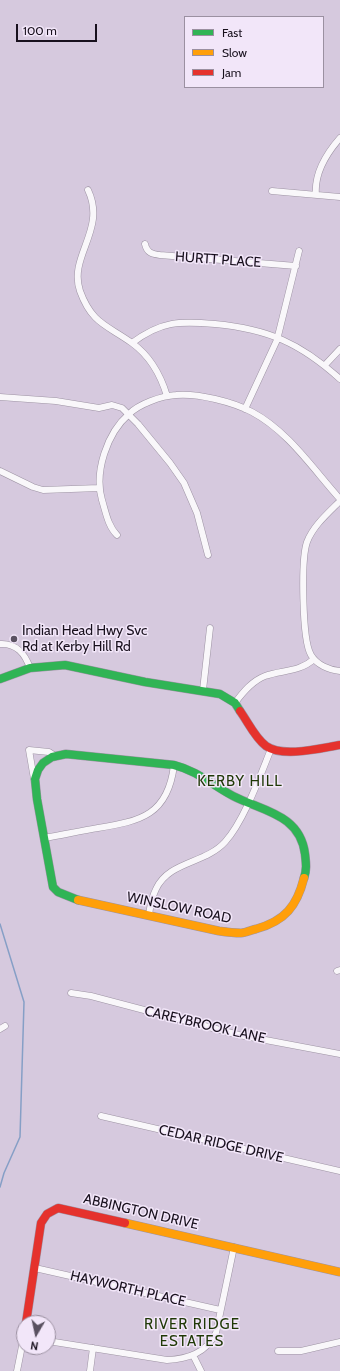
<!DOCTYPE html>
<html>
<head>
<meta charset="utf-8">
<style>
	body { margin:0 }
	#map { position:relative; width:340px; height:1371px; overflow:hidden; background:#d6c9de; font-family:Cabin,sans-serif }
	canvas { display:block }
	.legend { position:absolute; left:184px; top:16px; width:140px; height:72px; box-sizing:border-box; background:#f2e6f9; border:1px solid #9b90a1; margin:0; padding:5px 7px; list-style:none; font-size:12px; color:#18101d }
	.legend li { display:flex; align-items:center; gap:8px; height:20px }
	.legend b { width:20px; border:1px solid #9b90a1 }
	.north { position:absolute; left:16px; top:1315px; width:40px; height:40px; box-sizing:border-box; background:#f2e6f9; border:1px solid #9b90a1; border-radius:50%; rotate:189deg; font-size:11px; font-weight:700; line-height:16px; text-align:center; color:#18101d }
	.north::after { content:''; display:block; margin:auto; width:14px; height:18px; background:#5a5161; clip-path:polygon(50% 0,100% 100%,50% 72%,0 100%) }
	.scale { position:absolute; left:16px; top:24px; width:81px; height:18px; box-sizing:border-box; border:2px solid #18101d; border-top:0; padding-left:5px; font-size:12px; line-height:14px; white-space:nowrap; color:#18101d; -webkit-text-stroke:3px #f2e6f9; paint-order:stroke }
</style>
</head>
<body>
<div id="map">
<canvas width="340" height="1371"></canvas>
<ul class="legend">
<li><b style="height:5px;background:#30b455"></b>Fast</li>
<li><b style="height:5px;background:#ff9f0a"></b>Slow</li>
<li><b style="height:5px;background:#e5322d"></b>Jam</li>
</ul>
<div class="north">N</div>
<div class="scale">100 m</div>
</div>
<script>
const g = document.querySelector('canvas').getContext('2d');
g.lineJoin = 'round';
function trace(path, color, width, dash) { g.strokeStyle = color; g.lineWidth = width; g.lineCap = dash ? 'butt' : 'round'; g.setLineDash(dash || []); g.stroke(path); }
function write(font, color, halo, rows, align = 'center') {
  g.font = font + ' Cabin,sans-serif'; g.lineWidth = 3; g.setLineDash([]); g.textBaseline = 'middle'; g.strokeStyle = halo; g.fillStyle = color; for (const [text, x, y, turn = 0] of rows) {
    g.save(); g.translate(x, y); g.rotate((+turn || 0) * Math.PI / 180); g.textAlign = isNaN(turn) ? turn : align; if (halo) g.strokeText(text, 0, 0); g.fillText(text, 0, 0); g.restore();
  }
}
const stream = new Path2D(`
	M0 924 24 1002 20 1137 4 1173 0 1187`);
const street = new Path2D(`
	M88 190C107 230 68 256 80 291 92 324 107 325 132 343 150 356 161 376 167 396
	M272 191 340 197
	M316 195C314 173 326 154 340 138
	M145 244C147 253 152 254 160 255L296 266
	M132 343C161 321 179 321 215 324 268 329 300 343 340 379
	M325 365 340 349
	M0 397 56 401 99 408 112 405 122 408 138 424 170 463 184 483 197 513 208 555
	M245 409 277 340 299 251
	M0 471 33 487 43 490 99 488
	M340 501C328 513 313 526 307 542 301 559 302 640 311 655 317 665 329 670 340 671
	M117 535C108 526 106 513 102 500 94 472 107 433 129 414 139 404 161 396 176 395 198 393 233 402 252 412 288 431 313 469 340 499
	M0 644C17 643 25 654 30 668
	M203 690 210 628
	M235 703C243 692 252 681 265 676 282 670 300 672 314 659
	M34 779 29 750 49 752 55 756
	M44 838C62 835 80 831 98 828 141 821 168 815 174 765
	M149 915C150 907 152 897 156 889 169 861 205 864 225 842 244 821 260 776 271 749
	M337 971 340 970
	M71 993 91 996 239 1035 340 1054
	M0 1029 5 1026
	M101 1116 340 1171
	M35 1268 220 1310
	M48 1341 167 1360C188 1359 206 1353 216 1333L234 1247
	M278 1351H301L340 1342
	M193 1355 201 1371
	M17 1371 24 1336
	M90 1371 93 1348`);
const fast = new Path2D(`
	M0 679 30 668 65 665 145 682 220 694 235 703 240 711
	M66 754 174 765C198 771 212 785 233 796 262 811 300 814 305 854 306 863 307 869 304 878
	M66 754 52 757 43 763 38 770 35 779 37 799 53 887 58 892 78 900`);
const slow = new Path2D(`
	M78 900 219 931C226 932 234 933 241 933 246 933 251 930 256 929 285 921 297 906 304 878
	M125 1223 340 1272`);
const jam = new Path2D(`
	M240 711C248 722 255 738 266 746 283 758 321 748 340 745
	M26 1323 41 1223 47 1214 58 1208 125 1223`);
const markers = [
	[14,639,4,"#5a5161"]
];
const streetNames = [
	["HURTT PLACE",218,260,4],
	["WINSLOW ROAD",179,908,12],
	["CAREYBROOK LANE",205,1025,13],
	["CEDAR RIDGE DRIVE",221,1144,13],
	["ABBINGTON DRIVE",141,1212,13],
	["HAYWORTH PLACE",128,1289,13]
];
const poiNames = [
	["Indian Head Hwy Svc",22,631],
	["Rd at Kerby Hill Rd",22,647]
];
const neighbourhoodNames = [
	["KERBY HILL",240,782],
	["RIVER RIDGE",192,1325],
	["ESTATES",192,1342]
];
trace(stream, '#869fc6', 1.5);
trace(street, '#9d93a3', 7);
trace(fast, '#9d93a3', 9);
trace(slow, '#9d93a3', 9);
trace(jam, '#9d93a3', 9);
trace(street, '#f9f7fa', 6);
trace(fast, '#30b455', 8);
trace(slow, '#ff9f0a', 8);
trace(jam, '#e5322d', 8);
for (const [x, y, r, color] of markers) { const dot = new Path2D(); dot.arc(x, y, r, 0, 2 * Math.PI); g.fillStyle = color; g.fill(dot); trace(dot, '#f2e6f9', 1.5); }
write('14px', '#18101d', '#f2e6f9', streetNames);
write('14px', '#18101d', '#f2e6f9', poiNames, 'left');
g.letterSpacing = '1px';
write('15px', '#1f3806', '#f2e6f9', neighbourhoodNames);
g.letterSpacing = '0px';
</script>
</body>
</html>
